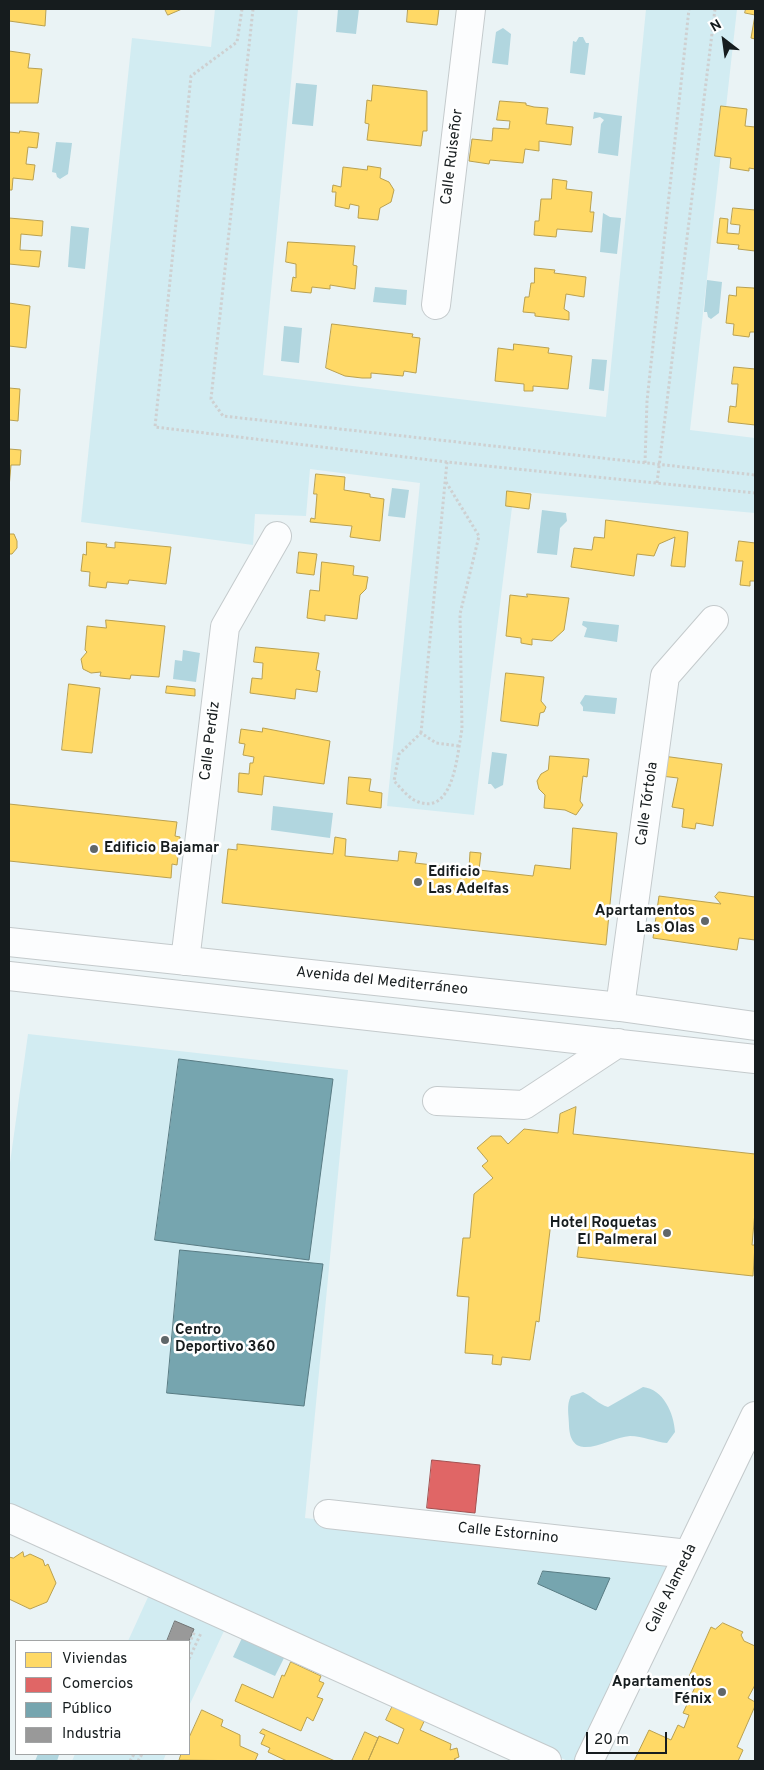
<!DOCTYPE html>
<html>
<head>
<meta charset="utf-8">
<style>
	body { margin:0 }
	#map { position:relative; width:764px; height:1770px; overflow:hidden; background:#eaf3f5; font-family:Overpass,sans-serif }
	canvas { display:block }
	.frame { position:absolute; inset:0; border:10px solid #161c1e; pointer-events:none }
	.legend { position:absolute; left:15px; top:1640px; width:175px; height:115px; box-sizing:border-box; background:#fff; border:1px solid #a2a4a5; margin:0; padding:6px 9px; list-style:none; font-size:15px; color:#161c1e }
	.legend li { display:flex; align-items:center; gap:10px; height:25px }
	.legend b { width:25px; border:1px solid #a2a4a5 }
	.north { position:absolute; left:699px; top:15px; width:50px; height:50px; -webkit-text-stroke:4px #fff; paint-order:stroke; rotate:330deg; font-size:14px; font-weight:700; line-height:20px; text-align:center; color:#161c1e }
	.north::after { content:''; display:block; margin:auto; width:18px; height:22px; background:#161c1e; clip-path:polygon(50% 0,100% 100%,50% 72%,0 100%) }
	.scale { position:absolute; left:586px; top:1732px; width:81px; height:22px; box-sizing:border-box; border:2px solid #161c1e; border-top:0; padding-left:6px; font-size:15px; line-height:18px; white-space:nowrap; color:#161c1e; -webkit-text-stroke:4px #fff; paint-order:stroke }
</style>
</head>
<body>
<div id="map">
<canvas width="764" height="1770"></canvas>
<div class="frame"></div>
<ul class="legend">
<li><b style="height:14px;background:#ffd966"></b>Viviendas</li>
<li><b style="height:14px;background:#e06666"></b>Comercios</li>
<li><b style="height:14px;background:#76a5af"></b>Público</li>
<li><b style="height:14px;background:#999"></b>Industria</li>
</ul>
<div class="north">N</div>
<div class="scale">20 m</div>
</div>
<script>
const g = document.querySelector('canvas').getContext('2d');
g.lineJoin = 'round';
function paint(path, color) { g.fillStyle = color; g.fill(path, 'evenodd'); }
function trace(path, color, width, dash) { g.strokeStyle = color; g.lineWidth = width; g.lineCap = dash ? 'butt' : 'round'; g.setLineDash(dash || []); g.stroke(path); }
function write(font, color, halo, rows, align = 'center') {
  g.font = font + ' Overpass,sans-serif'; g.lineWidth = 5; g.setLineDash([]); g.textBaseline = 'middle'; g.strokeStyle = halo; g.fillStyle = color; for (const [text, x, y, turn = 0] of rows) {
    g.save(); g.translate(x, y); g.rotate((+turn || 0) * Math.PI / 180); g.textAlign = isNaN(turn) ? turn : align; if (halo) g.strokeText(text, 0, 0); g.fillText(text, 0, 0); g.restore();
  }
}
const green = new Path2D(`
	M215 9H298L263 375 606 417 646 9H737L690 430 755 438V513L514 491 474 815 387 806 420 483 310 469 306 516 255 514 253 545 81 522 132 38 211 47Z
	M28 1034 348 1070 305 1518 678 1559 580 1761H568L9 1510V1170Z
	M154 1584 230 1618 189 1706V1641H128Z
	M75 1754H166L163 1761H72Z`);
const water = new Path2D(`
	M338 9H359L356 34 336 32Z
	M503 28 511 34 508 65 492 63 496 32Z
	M579 37H583L586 43H589L585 75 570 73 573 41 576 42Z
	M296 83 317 85 313 126 292 124Z
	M594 112 622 116 618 156 598 153 601 124 604 120 600 117 593 119Z
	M56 142 72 143 68 174 60 179 57 177 56 173 52 172Z
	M603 213 610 217 621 218 617 254 600 252Z
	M71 226 89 228 85 269 68 267Z
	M707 280 722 282 719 313 711 319 708 317 707 312H704Z
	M375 287 407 290 406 305 373 302Z
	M284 326 302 328 299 363 281 361Z
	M592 359 607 360 604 391 589 389Z
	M392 488 409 490 405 518 388 516Z
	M542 510 566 513 567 521 560 528 557 555 537 553Z
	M583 621 619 625 617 642 584 637 587 628 582 625Z
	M183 650 200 653 196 682 173 679 175 660 182 661Z
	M585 695 617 698 615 714 583 711V707L580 703Z
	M492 752 507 754 503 785 495 789 491 784H488Z
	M273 806 333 813 330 838 271 830Z
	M643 1387C663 1389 674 1413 675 1432L667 1443C655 1442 643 1436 630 1436 609 1437 571 1466 569 1426 569 1416 566 1405 571 1396L583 1392C593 1397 598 1404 608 1407Z
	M242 1638 284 1658 275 1676 233 1657Z
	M38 1754H57L59 1755 57 1761H35Z`);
const homes = new Path2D(`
	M9 9H46L45 26 9 21Z
	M165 9H182L168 15Z
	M408 9H439L437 25 407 22Z
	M746 9H755V39L751 38 755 15 745 13Z
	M9 51 30 54 28 68 42 69 38 103H9Z
	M373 85 427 91V131H423L421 146 367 140 369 124 365 123 366 111 367 100 371 101Z
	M500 101 526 103V105L534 107 548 108 546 124 573 127 571 145 539 141V151L525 149 523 163 490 160 489 164 469 161 472 139 492 141 493 128 509 129 510 121 497 120Z
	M721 106 747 109 745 126 755 127V169L749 168V171L730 168 731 158 715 156Z
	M20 131 39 133 37 148 28 147 26 164 35 165 33 180 13 178 12 190H9V132L19 133Z
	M368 166 381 168 380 178 389 182 394 190 391 202 380 208 378 220 358 218 359 206 350 204 349 209 335 206 336 192H332L333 185 341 187 343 167 367 170Z
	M553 179 567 181 566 189 592 192 590 212H594L592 232 557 229 556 237 534 235 535 221H539L541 199H551Z
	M733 208 755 210V251L738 249 739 245 717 243 720 218 728 219 727 233 739 234 740 225 731 224Z
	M9 218 43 221 42 236 21 234 20 250 41 251 39 267 9 264Z
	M288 242 355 246 353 265 357 266 355 289 330 285V289L312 287 311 293 291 291 293 277 296 278V264L286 262Z
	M535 268 555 270 554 273 586 277 584 297 566 294 564 309 569 312V320L535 316V313L523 312 525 297H529L531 283H534Z
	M737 287 754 288 755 291V340V332H750L749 337 733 335 734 324 726 323 729 295 736 296Z
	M9 303 30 306 26 348 9 346Z
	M332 324 413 334 412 337 420 338 416 373 404 371 403 376 371 373V378H362L345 376 326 368Z
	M514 344 549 348 548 353 572 356 568 389 533 386V391H524V384L495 381 498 348 513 350Z
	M734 367 755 369V425L728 422 730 406 736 407 738 384H732Z
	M9 388 20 389 18 421 9 420Z
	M9 449 21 450 20 465H11L9 488Z
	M316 474 345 477 344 490 370 494V497L384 499 380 541 350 537 352 526 310 522 311 518 315 519 317 494H314Z
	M507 491 531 494 529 509 506 506Z
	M606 520 688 532 685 567 671 566 675 537 659 544 654 556 637 554 634 576 571 567 574 548 592 550 594 537 604 538Z
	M9 534H14L17 541V548L12 554H9Z
	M739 541 755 543V581H750V586L740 585 743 561H736Z
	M87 542 107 544 106 547 115 548V542L171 547 166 584 129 580 128 584 107 582 106 588 89 586 90 572 81 571 83 554 86 555Z
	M299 552 317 554 314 575 297 573Z
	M322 562 354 566 353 575 368 577 366 589 360 595 357 619 325 615V621L307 618 310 590 319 591Z
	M527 594 569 598 564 630 552 641 532 639V645L521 643V638L506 636 510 595 527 597Z
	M106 620 165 626 159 677 131 675 130 679 100 676 101 672 91 673 83 669 81 659 87 652 85 650 87 626 106 628Z
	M256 647 319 653 316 670 320 671 317 692 296 689 295 699 250 693 252 678 262 679 263 663 254 662Z
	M506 673 544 677 541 701 546 707 544 712 540 713 538 726 501 721Z
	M69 684 100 688 92 753 62 750Z
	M167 686 195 689V696L166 693Z
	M263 728 330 741 324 784 264 776 262 795 238 792 239 773 249 774 250 763H253L254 757 243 755 245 744 239 743 241 729 262 732Z
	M550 756 589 759 587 777 583 776 580 801 583 805 576 815 565 810 544 808 545 795 539 789 537 781 541 774 548 770Z
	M663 756 722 764 713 826 696 823 695 829 682 827 684 809 672 807 678 778 661 776Z
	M349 777 371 779 369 791 382 793 381 808 347 804Z
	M9 804 177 822 175 836 180 837 177 865 172 864 171 878 9 861Z
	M573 828 617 833 606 945 222 903 228 849 237 850V844L333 854 335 837 346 839 345 856 398 861 399 851 417 853 415 863 469 869 470 852 481 853 479 870 533 876 535 865 570 869Z
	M719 892 755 897V940L739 938 737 950 653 938 659 896 721 904 715 897Z
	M576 1107 573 1134 755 1154V1212L752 1245H755L753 1276 577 1257 581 1228 551 1222 539 1322 536 1321 530 1360 502 1357 501 1365 492 1364 493 1355 465 1353 469 1297 457 1296 463 1238H470L474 1194 493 1178 482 1166 488 1161 477 1148 491 1136H501L508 1144 524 1129 558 1133 560 1114Z
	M23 1552 24 1557 30 1554 43 1560 45 1566 48 1564 56 1583 47 1602 30 1609 9 1599V1557L13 1558Z
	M723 1623 743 1632 741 1635 744 1641 755 1646V1685L748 1698 755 1702V1706L737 1747 743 1750 738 1761H634L649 1730 671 1740 678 1725 684 1728 689 1715 683 1713 696 1685 687 1681 711 1627 715 1629Z
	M291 1662 321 1676 319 1681 324 1683 317 1697 323 1699 313 1721 307 1717 301 1731 235 1701 242 1684 273 1698 282 1675 284 1676Z
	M397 1697 429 1711 420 1730 451 1744 450 1750 457 1748 459 1757 454 1759 457 1761H368L379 1736 398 1744 404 1729 386 1720Z
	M202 1710 223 1720 221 1726 240 1735V1746L258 1754 255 1761 179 1760 181 1754H189V1738Z
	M263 1729 335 1761H287L268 1752 270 1748 261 1744 265 1735 260 1733Z
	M365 1732 378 1738 368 1761H352Z`);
const shops = new Path2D(`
	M432 1460 480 1465 475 1513 427 1508Z`);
const public = new Path2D(`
	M179 1059 333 1079 309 1260 155 1240Z
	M180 1250 323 1264 304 1406 167 1393Z
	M543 1571 610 1578 596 1610 538 1584Z`);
const industry = new Path2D(`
	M175 1621 194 1629 189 1641H167Z`);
const path = new Path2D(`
	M242 9 237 42 191 76 155 427 447 462 755 493
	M253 9 211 399 223 416 755 475
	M645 463 647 401 689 9
	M446 482 479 536 460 614 462 729C457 754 454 820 414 800 407 796 400 787 394 781L399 754 421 733 436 743 459 746
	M657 483 715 9
	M421 733 447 462
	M189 1644 195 1631
	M189 1659 201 1633
	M130 1761 134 1754
	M138 1761 142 1754`);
const minor = new Path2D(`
	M436 305 471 9
	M9 942 620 1007 755 1026
	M185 961 225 627 277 536
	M9 976 755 1059
	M620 1007 665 676 714 620
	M437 1101 524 1105 618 1043
	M328 1514 688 1554
	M9 1518 547 1761
	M589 1761 755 1416`);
const markers = [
	[94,849,5,"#606769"],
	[418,882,5,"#606769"],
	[705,921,5,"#606769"],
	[667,1233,5,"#606769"],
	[165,1340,5,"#606769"],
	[722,1692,5,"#606769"]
];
const streetNames = [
	["Calle Ruiseñor",453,157,-83],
	["Calle Perdiz",211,741,-83],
	["Calle Tórtola",648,804,-82],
	["Avenida del Mediterráneo",382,982,6],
	["Calle Estornino",508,1534,6],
	["Calle Alameda",672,1589,-64]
];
const poiNames = [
	["Edificio Bajamar",104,849],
	["Edificio",428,873],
	["Las Adelfas",428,890],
	["Apartamentos",695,912,"right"],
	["Las Olas",695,929,"right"],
	["Hotel Roquetas",657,1224,"right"],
	["El Palmeral",657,1241,"right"],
	["Centro",175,1331],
	["Deportivo 360",175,1348],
	["Apartamentos",712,1683,"right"],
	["Fénix",712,1700,"right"]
];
paint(green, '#d2ecf2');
paint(water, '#b1d6df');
paint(homes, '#ffd966');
trace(homes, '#b9a050', 1);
paint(shops, '#e06666');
trace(shops, '#a35050', 1);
paint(public, '#76a5af');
trace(public, '#597c84', 1);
paint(industry, '#999');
trace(industry, '#727474', 1);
trace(minor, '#c4cacc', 30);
trace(path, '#ced0d1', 3, [2.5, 2.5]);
trace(minor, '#fcfdfe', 28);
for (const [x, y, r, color] of markers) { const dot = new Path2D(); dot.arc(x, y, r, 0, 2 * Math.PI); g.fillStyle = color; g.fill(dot); trace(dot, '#fff', 2); }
write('15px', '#161c1e', '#fff', streetNames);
write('bold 15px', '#161c1e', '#fff', poiNames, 'left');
</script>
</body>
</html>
